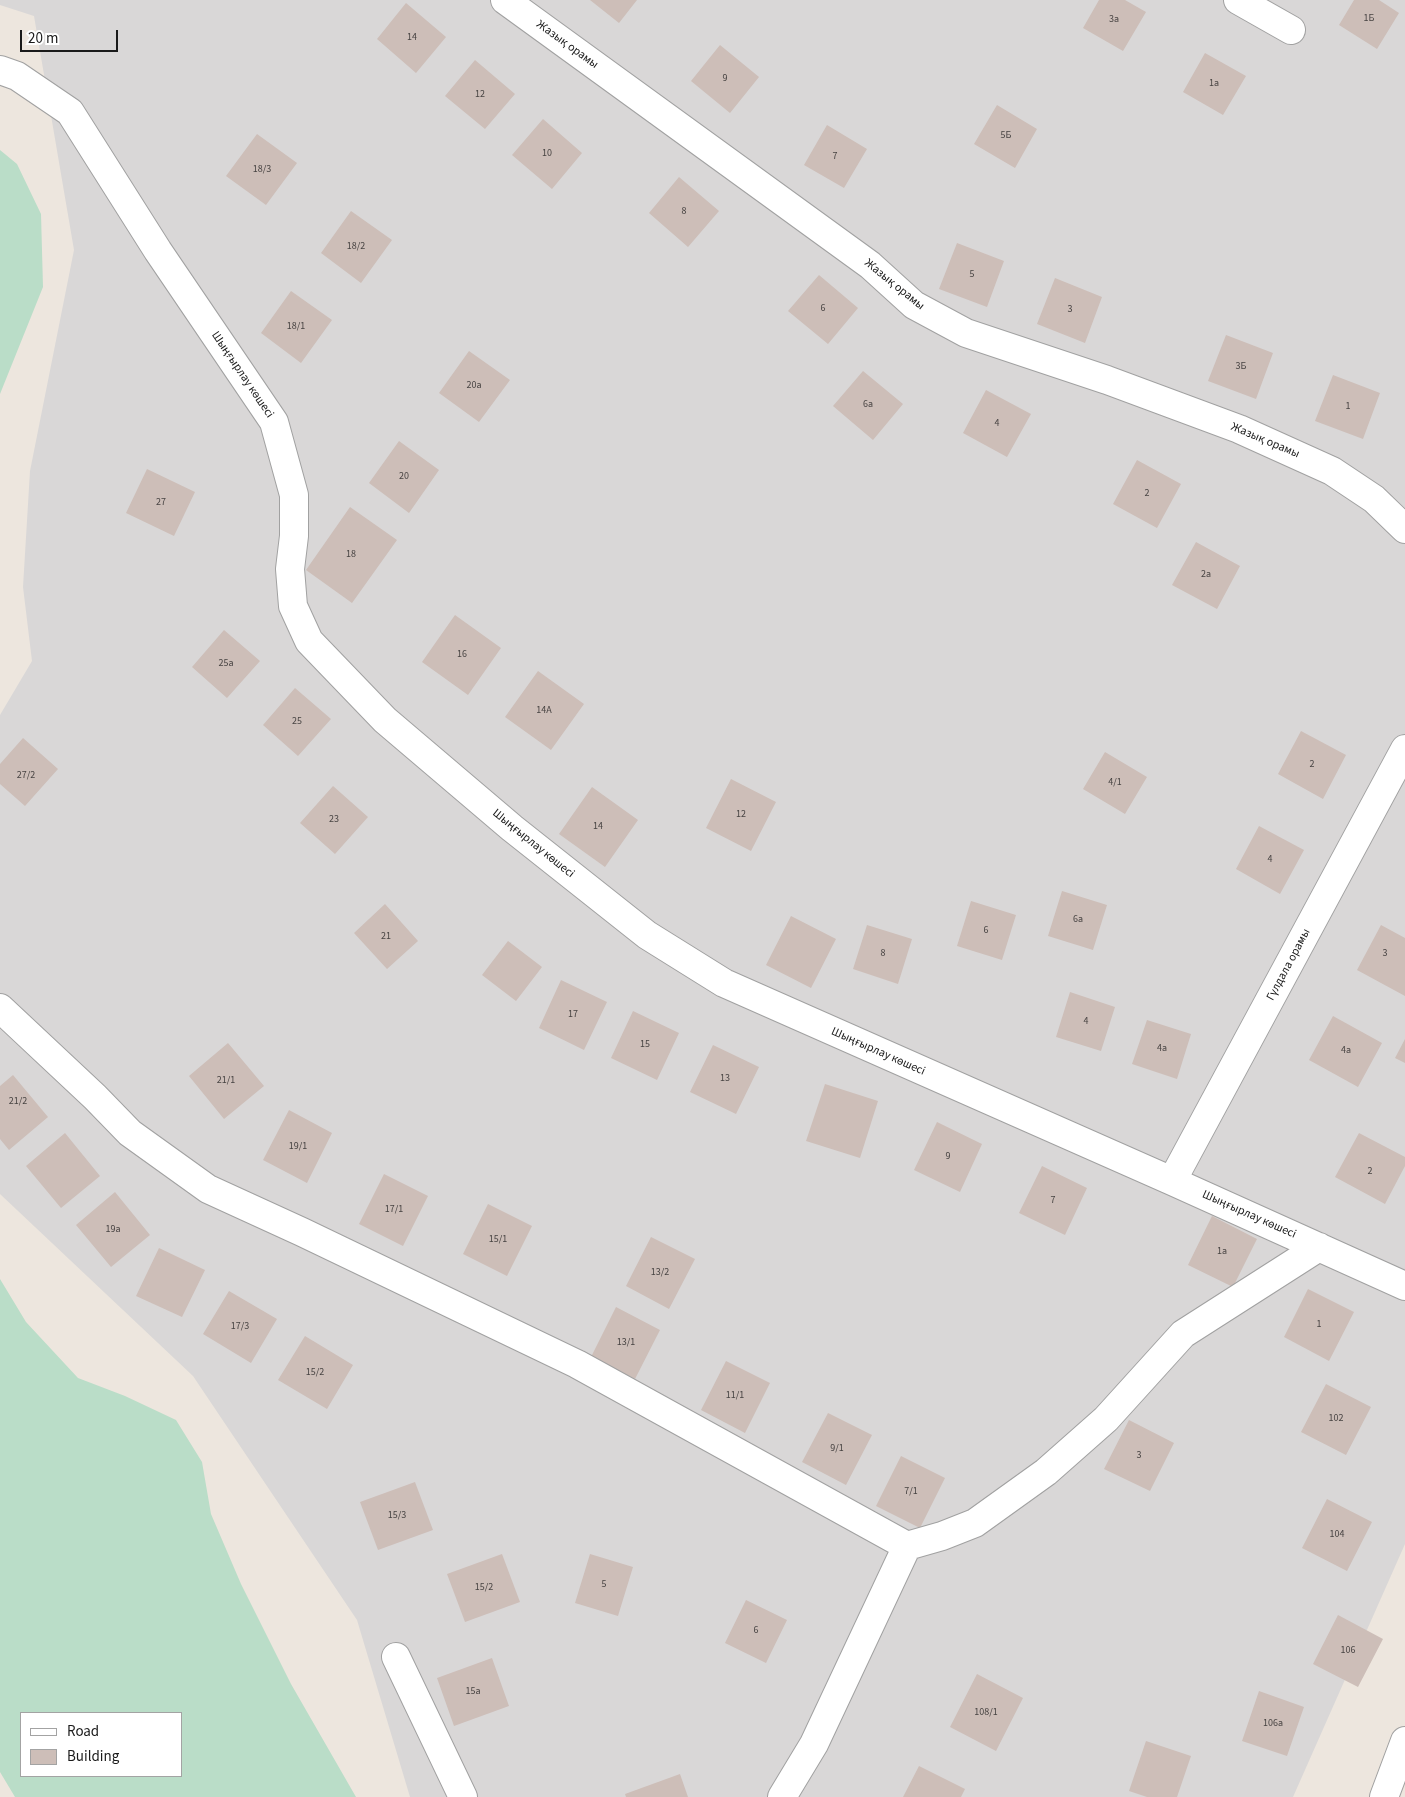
<!DOCTYPE html>
<html>
<head>
<meta charset="utf-8">
<style>
	body { margin:0 }
	#map { position:relative; width:1405px; height:1797px; overflow:hidden; background:#ede6de; font-family:"Source Sans 3",sans-serif }
	canvas { display:block }
	.legend { position:absolute; left:20px; top:1712px; width:162px; height:65px; box-sizing:border-box; background:#fff; border:1px solid #a3a3a3; margin:0; padding:6px 9px; list-style:none; font-size:15px; color:#1a1a1a }
	.legend li { display:flex; align-items:center; gap:10px; height:25px }
	.legend b { width:25px; border:1px solid #a3a3a3 }
	.scale { position:absolute; left:20px; top:30px; width:98px; height:22px; box-sizing:border-box; border:2px solid #1a1a1a; border-top:0; padding-left:6px; font-size:15px; line-height:18px; white-space:nowrap; color:#1a1a1a; -webkit-text-stroke:4px #fff; paint-order:stroke }
</style>
</head>
<body>
<div id="map">
<canvas width="1405" height="1797"></canvas>
<ul class="legend">
<li><b style="height:6px;background:#fff"></b>Road</li>
<li><b style="height:14px;background:#cdbeb8"></b>Building</li>
</ul>
<div class="scale">20 m</div>
</div>
<script>
const g = document.querySelector('canvas').getContext('2d');
g.lineJoin = 'round';
function paint(path, color) { g.fillStyle = color; g.fill(path, 'evenodd'); }
function trace(path, color, width, dash) { g.strokeStyle = color; g.lineWidth = width; g.lineCap = dash ? 'butt' : 'round'; g.setLineDash(dash || []); g.stroke(path); }
function write(font, color, halo, rows, align = 'center') {
  g.font = font + ' "Source Sans 3",sans-serif'; g.lineWidth = 4; g.setLineDash([]); g.textBaseline = 'middle'; g.strokeStyle = halo; g.fillStyle = color; for (const [text, x, y, turn = 0] of rows) {
    g.save(); g.translate(x, y); g.rotate((+turn || 0) * Math.PI / 180); g.textAlign = isNaN(turn) ? turn : align; if (halo) g.strokeText(text, 0, 0); g.fillText(text, 0, 0); g.restore();
  }
}
const residential = new Path2D(`
	M0 0H1405V1544L1293 1797H410L357 1620 193 1376 0 1194V715L32 661 23 587 30 471 74 250 34 16 0 5Z`);
const wetland = new Path2D(`
	M0 150 17 164 41 214 43 287 0 394Z
	M0 1279 26 1322 78 1378 125 1396 176 1420 202 1462 211 1514 241 1584 291 1684 356 1797H15L0 1772ZM181 1713V1776H21V1713Z`);
const building = new Path2D(`
	M590 0H637L619 23Z
	M1099 0H1125L1146 12 1123 51 1083 28Z
	M1354 0H1379L1399 13 1377 49 1339 25Z
	M406 3 446 37 416 73 377 39Z
	M720 45 759 77 730 113 691 81Z
	M1205 53 1246 76 1223 115 1183 92Z
	M475 60 515 94 485 129 445 96Z
	M997 105 1037 129 1015 168 974 144Z
	M543 119 582 153 552 189 512 155Z
	M827 125 867 149 844 188 804 165Z
	M257 134 297 163 266 205 226 176Z
	M679 177 719 211 688 247 649 213Z
	M351 211 392 240 361 283 321 253Z
	M957 243 1004 261 987 307 939 289Z
	M819 275 858 308 828 344 788 311Z
	M1055 278 1102 297 1085 343 1037 324Z
	M291 291 332 320 301 363 261 333Z
	M1226 335 1273 353 1256 399 1208 381Z
	M469 351 510 380 479 422 439 393Z
	M863 371 903 404 873 440 833 406Z
	M1333 375 1380 393 1363 439 1315 421Z
	M986 390 1031 414 1007 457 963 433Z
	M399 441 439 470 409 513 369 483Z
	M1137 460 1181 484 1157 528 1113 504Z
	M147 469 195 492 174 536 126 513Z
	M350 507 397 540 352 603 306 570Z
	M1196 542 1240 566 1217 609 1172 585Z
	M455 615 501 648 468 695 422 662Z
	M224 630 260 661 227 698 192 667Z
	M538 671 584 704 551 750 505 717Z
	M295 688 331 719 298 756 263 725Z
	M1301 731 1346 755 1323 799 1278 774Z
	M23 738 58 769 25 806 0 784V764Z
	M1105 752 1147 777 1125 814 1083 789Z
	M731 779 776 802 751 851 706 828Z
	M333 786 368 817 335 854 300 823Z
	M592 787 638 820 605 867 559 834Z
	M1259 826 1304 850 1280 894 1236 869Z
	M1062 891 1107 905 1093 950 1048 936Z
	M971 901 1016 915 1002 960 957 946Z
	M385 904 418 941 387 969 354 933Z
	M791 916 836 939 811 988 766 965Z
	M867 925 912 939 898 984 853 969Z
	M1381 925 1405 938V996L1357 970Z
	M508 941 542 967 516 1001 482 975Z
	M561 980 607 1002 584 1050 539 1028Z
	M1070 992 1115 1007 1101 1051 1056 1037Z
	M633 1011 679 1033 657 1080 611 1058Z
	M1333 1016 1382 1043 1358 1087 1309 1060Z
	M1147 1020 1191 1034 1177 1079 1132 1064Z
	M1405 1039V1063L1395 1058Z
	M228 1043 264 1086 224 1119 189 1076Z
	M713 1045 759 1067 736 1114 690 1092Z
	M13 1075 48 1117 9 1150 0 1139V1086Z
	M825 1084 878 1101 860 1158 806 1141Z
	M289 1110 332 1133 307 1183 263 1160Z
	M937 1122 982 1144 960 1192 914 1170Z
	M65 1133 100 1176 61 1208 26 1166Z
	M1359 1133 1405 1157V1166L1385 1204 1335 1177Z
	M1042 1166 1087 1188 1065 1235 1019 1213Z
	M384 1174 428 1196 403 1246 359 1224Z
	M115 1192 150 1235 111 1267 76 1225Z
	M488 1204 532 1226 507 1276 463 1254Z
	M1212 1216 1257 1239 1233 1287 1188 1265Z
	M651 1237 695 1259 669 1309 626 1286Z
	M159 1248 205 1270 182 1317 136 1296Z
	M1308 1289 1354 1312 1329 1361 1284 1337Z
	M229 1291 277 1319 251 1363 203 1334Z
	M616 1307 660 1330 635 1379 591 1357Z
	M305 1336 353 1365 327 1409 278 1380Z
	M726 1361 770 1383 745 1433 701 1410Z
	M1326 1384 1371 1407 1346 1455 1301 1432Z
	M828 1413 872 1435 846 1485 802 1462Z
	M1129 1420 1174 1443 1150 1491 1104 1469Z
	M901 1456 945 1478 920 1528 876 1506Z
	M415 1482 433 1530 378 1550 360 1502Z
	M1327 1499 1372 1522 1347 1571 1302 1548Z
	M502 1554 520 1602 465 1622 447 1574Z
	M590 1554 633 1567 618 1616 575 1603Z
	M746 1600 787 1620 766 1663 725 1643Z
	M1338 1615 1383 1639 1358 1687 1313 1664Z
	M492 1658 509 1706 454 1726 437 1678Z
	M977 1674 1023 1698 996 1751 950 1727Z
	M1259 1691 1304 1707 1287 1756 1242 1741Z
	M1146 1741 1191 1756 1177 1797H1147L1129 1791Z
	M919 1766 965 1789 961 1797H903Z
	M680 1774 688 1797H626L625 1794Z`);
const minor = new Path2D(`
	M505 0 870 265 914 305 966 333 1107 380 1239 429 1332 471 1374 499 1405 529
	M1238 0 1291 30
	M0 70 17 76 70 112 158 251 274 422 294 495V536L290 569 293 606 309 641 385 720 512 828 647 935 724 983 1172 1181 1405 1286
	M0 1008 95 1097 130 1133 208 1189 302 1232 577 1364 907 1546
	M1172 1181 1405 749
	M396 1657 463 1797
	M782 1797 814 1744 907 1546 942 1536 975 1523 1046 1472 1106 1419 1183 1334 1319 1247
	M1384 1797 1405 1741`);
const numberNames = [
	["1Б",1369,19],
	["3а",1114,20],
	["14",412,38],
	["9",725,79],
	["1а",1214,84],
	["12",480,95],
	["5Б",1006,136],
	["10",547,154],
	["7",835,157],
	["18/3",262,170],
	["8",684,212],
	["18/2",356,247],
	["5",972,275],
	["6",823,309],
	["3",1070,310],
	["18/1",296,327],
	["3Б",1241,367],
	["20а",474,386],
	["6а",868,405],
	["1",1348,407],
	["4",997,424],
	["20",404,477],
	["2",1147,494],
	["27",161,503],
	["18",351,555],
	["2а",1206,575],
	["16",462,655],
	["25а",226,664],
	["14А",544,711],
	["25",297,722],
	["2",1312,765],
	["27/2",26,776],
	["4/1",1115,783],
	["12",741,815],
	["23",334,820],
	["14",598,827],
	["4",1270,860],
	["6а",1078,920],
	["6",986,931],
	["21",386,937],
	["8",883,954],
	["3",1385,954],
	["17",573,1015],
	["4",1086,1022],
	["15",645,1045],
	["4а",1162,1049],
	["4а",1346,1051],
	["13",725,1079],
	["21/1",226,1081],
	["21/2",18,1102],
	["19/1",298,1147],
	["9",948,1157],
	["2",1370,1172],
	["7",1053,1201],
	["17/1",394,1210],
	["19а",113,1230],
	["15/1",498,1240],
	["1а",1222,1252],
	["13/2",660,1273],
	["1",1319,1325],
	["17/3",240,1327],
	["13/1",626,1343],
	["15/2",315,1373],
	["11/1",735,1396],
	["102",1336,1419],
	["9/1",837,1449],
	["3",1139,1456],
	["7/1",911,1492],
	["15/3",397,1516],
	["104",1337,1535],
	["5",604,1585],
	["15/2",484,1588],
	["6",756,1631],
	["106",1348,1651],
	["15а",473,1692],
	["108/1",986,1713],
	["106а",1273,1724]
];
const streetNames = [
	["Жазық орамы",567,45,36],
	["Жазық орамы",894,285,39],
	["Шыңғырлау көшесі",242,375,56],
	["Жазық орамы",1265,441,23],
	["Шыңғырлау көшесі",533,844,39],
	["Гүлдала орамы",1289,965,-62],
	["Шыңғырлау көшесі",878,1052,24],
	["Шыңғырлау көшесі",1249,1215,24]
];
paint(residential, '#d9d7d7');
paint(wetland, '#baddc8');
paint(building, '#cdbeb8');
trace(minor, '#a1a1a1', 30);
trace(minor, '#fff', 28);
write('10px', '#474342', null, numberNames);
write('12px', '#1a1a1a', '#fff', streetNames);
</script>
</body>
</html>
